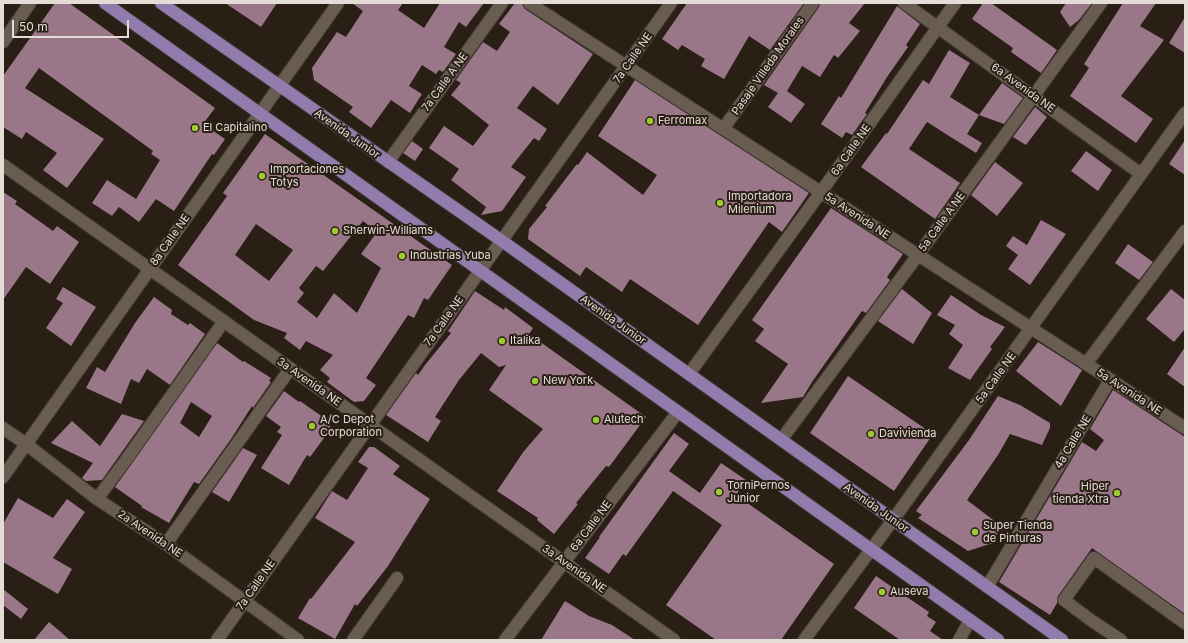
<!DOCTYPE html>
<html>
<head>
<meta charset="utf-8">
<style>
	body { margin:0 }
	#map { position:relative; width:1188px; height:643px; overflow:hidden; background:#291f14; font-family:Inter,sans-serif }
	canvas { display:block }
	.frame { position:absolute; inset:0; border:4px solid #e4dcd6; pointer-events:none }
	.scale { position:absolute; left:12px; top:20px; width:117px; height:18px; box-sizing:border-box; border:2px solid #e4dcd6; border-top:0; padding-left:5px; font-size:12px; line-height:14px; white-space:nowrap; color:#e4dcd6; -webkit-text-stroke:3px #291f14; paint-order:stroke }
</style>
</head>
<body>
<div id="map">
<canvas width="1188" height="643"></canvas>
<div class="frame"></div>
<div class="scale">50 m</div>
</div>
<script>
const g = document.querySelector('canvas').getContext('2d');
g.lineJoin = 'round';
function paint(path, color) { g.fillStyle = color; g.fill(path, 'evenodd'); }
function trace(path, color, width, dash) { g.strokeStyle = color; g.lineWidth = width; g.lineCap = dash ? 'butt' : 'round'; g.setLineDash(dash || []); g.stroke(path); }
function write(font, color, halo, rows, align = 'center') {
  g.font = font + ' Inter,sans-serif'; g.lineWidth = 4; g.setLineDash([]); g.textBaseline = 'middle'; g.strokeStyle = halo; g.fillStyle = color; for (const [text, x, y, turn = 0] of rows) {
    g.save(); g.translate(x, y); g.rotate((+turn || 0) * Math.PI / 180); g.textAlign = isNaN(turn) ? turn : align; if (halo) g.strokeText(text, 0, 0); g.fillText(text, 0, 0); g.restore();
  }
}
const building = new Path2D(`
	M55 3H69L215 108 203 124 225 139 214 155 212 154 174 211 156 199 139 222 119 207 112 216 92 203 107 180 136 199 160 160 151 154 153 151 39 68 25 88 104 139 67 188 43 170 57 153 26 132 22 139 3 127V76Z
	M225 3H277L261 27Z
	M352 3H403L398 10 424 28 440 3H484L466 27 459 22 444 47 456 54 443 72 439 70 436 74 422 65 409 86 422 94 410 113 391 100 371 128 349 112 353 107 314 80 312 68 337 32 346 37 363 11Z
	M515 3H522L525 9 593 54 558 105 533 86 517 108 547 129 539 141 534 138 511 167 526 177 502 211 481 215 486 207 451 180 459 169 429 148 444 126 473 146 489 125 451 95 461 83 456 80 483 42 497 51 510 32 499 24Z
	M687 3H804L770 50 749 36 724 79 701 66 705 59 682 45 678 50 662 39Z
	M820 3H865L849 23 860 31 838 58 834 55 820 77 802 66 787 91 805 104 791 123 768 107 778 93 764 85 819 7Z
	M983 3H991L1057 50 1041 73 1011 52 1013 48 972 19Z
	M1066 3H1092L1079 20 1070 27 1060 12Z
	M1123 3H1156L1140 26 1164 40 1121 96 1153 119 1136 143 1070 96 1089 68 1084 64Z
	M897 6 920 24 906 45 908 47 887 77 865 113 867 114 852 135 846 132 842 138 821 124 839 96 841 98Z
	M1185 17V53L1169 43Z
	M949 50 970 63 950 97 979 115 967 134 982 143 976 153 927 122 909 149 960 183 935 219 861 167 886 133 887 134 923 80 929 84Z
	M635 80 809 193 782 232 769 222 698 325 630 279 622 292 586 267 580 276 528 239 529 229 547 207 545 206 577 164 578 165 587 152 643 195 657 175 598 136Z
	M1002 83 1023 98 1004 124 979 115Z
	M1035 107 1047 117 1026 145 1013 137Z
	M265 134 452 265 428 300 424 298 414 318 408 315 366 378 376 385 364 401 354 402 327 382 330 378 320 370 333 355 306 341 300 350 284 338 287 333 254 320 178 265 227 196 223 193ZM363 221 377 232 361 254 381 268 357 313 334 293 317 318 297 302 304 293 299 288 316 266 323 271ZM256 224 293 250 269 281 235 255Z
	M1185 140V175L1169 164Z
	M412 141 423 149 415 161 403 153Z
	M1086 151 1112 170 1098 191 1071 171Z
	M995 162 1023 183 997 216 971 195Z
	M3 192 17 201 15 204 53 231 57 226 79 242 50 284 26 267 3 300Z
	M831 208 903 254 887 277 890 280 866 313 862 311 812 382 803 397 761 403 788 364 755 341 764 329 752 320Z
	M1041 220 1066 234 1030 285 1008 269 1018 255 1006 246 1013 236 1027 245Z
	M1128 244 1153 262 1139 280 1115 263Z
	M63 287 96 307 71 346 46 328 63 303 56 299Z
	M902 289 932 313 913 344 878 321Z
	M1171 289 1185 300V329L1174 342 1146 319Z
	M475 291 504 310 505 307 533 328 529 334 646 417 609 467 606 466 576 503 578 504 554 534 537 520 538 518 497 491 524 451 543 429 489 390 506 365 499 367 481 353 459 380 435 417 441 421 428 442 386 415 416 373 418 375 425 365 451 333 448 331Z
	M951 295 981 315 1005 327 990 347 992 349 970 380 948 368 963 345 949 334 955 325 937 315Z
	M154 297 172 310 171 314 188 325 190 323 205 334 170 385 147 369 139 383 131 379 121 404 86 388 97 367 105 372 135 323Z
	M1038 342 1082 370 1061 406 1016 371Z
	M217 343 243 362 244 361 271 378 269 381 271 382 253 408 252 406 231 439 199 484 194 482 169 523 141 507 142 506 115 487ZM191 402 212 416 199 437 180 423Z
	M1185 347V387L1167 374Z
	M848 376 933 434 894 491 810 433Z
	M1113 390 1185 437V614L1092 548 1058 596 1057 600V603L1050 615 999 582 1082 442 1096 451 1104 440 1090 429Z
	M284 391 299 402 300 401 330 422V430L310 457 307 455 289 485 261 468 282 435 277 432 281 427 266 416Z
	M998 396 1020 405 1050 423V428L1042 445 1010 434 998 455 967 500 1001 526 993 543 968 551 918 518 922 515 916 511 969 440Z
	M122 414 144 421 102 480 86 481 82 478 93 463 51 443 72 421 100 446Z
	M674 433 689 444 669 471 700 493 721 463 746 480 736 495 834 564 781 640H716L666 605 722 525 673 491 626 556 623 554 609 574 585 558 600 537H599Z
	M369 447H374L400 466 393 474 430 499 388 566 357 606 355 604 335 639 298 618 310 598 311 599 355 542 315 518 332 491 347 500 368 468 358 462Z
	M243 448 257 455 229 502 212 492Z
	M18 498 53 518 67 499 85 512 53 558 72 569 58 594 3 562V524Z
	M876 576 929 612 927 616 936 622 930 631 943 640H900L854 608Z
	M3 589 28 609 21 619 3 605Z
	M565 601 589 616 612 625 635 640H541Z
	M49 622 70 640H34Z`);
const minor = new Path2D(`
	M529 3 1185 428
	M904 3 1141 174
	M3 42 30 3
	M723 129 813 3
	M388 162 502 3
	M3 165 674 640
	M1086 364 1185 231
	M689 374 821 192 955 3
	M3 428 26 444 97 499 166 544 298 640
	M781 440 918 255 1101 3
	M3 477 338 3
	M97 499 126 460 224 321
	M166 544 290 369
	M987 587 1110 380
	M217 640 671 3
	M353 640 397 578
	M505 640 678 412
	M804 640 893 520 1185 113
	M959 640 970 620
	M1121 640 1092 621 1064 600 1094 558 1185 623`);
const major = new Path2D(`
	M105 3 998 640
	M161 3 502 241 1062 640`);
const markers = [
	[650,121,4,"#9dca30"],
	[195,128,4,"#9dca30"],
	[262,176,4,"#9dca30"],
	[720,203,4,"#9dca30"],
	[335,231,4,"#9dca30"],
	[402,256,4,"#9dca30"],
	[502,341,4,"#9dca30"],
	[535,381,4,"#9dca30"],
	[596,420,4,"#9dca30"],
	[312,426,4,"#9dca30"],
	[871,434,4,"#9dca30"],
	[719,492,4,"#9dca30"],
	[1117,493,4,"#9dca30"],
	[975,532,4,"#9dca30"],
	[882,592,4,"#9dca30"]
];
const streetNames = [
	["7a Calle NE",633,58,-55],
	["Pasaje Villeda Morales",768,66,-55],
	["7a Calle A NE",445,82,-54],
	["6a Avenida NE",1023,88,36],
	["Avenida Junior",347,134,35],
	["6a Calle NE",851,150,-55],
	["5a Avenida NE",857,216,33],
	["5a Calle A NE",942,222,-54],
	["8a Calle NE",170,240,-55],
	["Avenida Junior",613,320,35],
	["7a Calle NE",444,321,-54],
	["5a Calle NE",996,378,-54],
	["3a Avenida NE",309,382,35],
	["5a Avenida NE",1129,392,33],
	["4a Calle NE",1073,442,-59],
	["Avenida Junior",876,508,35],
	["6a Calle NE",591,526,-53],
	["2a Avenida NE",150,534,34],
	["3a Avenida NE",574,569,35],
	["7a Calle NE",256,585,-55]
];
const poiNames = [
	["Ferromax",658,121],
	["El Capitalino",203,128],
	["Importaciones",270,170],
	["Totys",270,183],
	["Importadora",728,197],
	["Milenium",728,210],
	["Sherwin-Williams",343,231],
	["Industrias Yuba",410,256],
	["Italika",510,341],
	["New York",543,381],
	["A/C Depot",320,420],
	["Corporation",320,433],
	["Alutech",604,420],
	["Davivienda",879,434],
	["TorniPernos",727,486],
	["Junior",727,499],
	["Hiper",1109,487,"right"],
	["tienda Xtra",1109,500,"right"],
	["Super Tienda",983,526],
	["de Pinturas",983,539],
	["Auseva",890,592]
];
paint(building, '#9a7689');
trace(minor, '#443b35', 14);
trace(major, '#443b35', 14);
trace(minor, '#695d51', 12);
trace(major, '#927cae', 12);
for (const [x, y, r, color] of markers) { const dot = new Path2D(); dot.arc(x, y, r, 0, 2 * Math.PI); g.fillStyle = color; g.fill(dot); trace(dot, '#291f14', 1.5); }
write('11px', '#e4dcd6', '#291f14', streetNames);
write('11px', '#e4dcd6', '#291f14', poiNames, 'left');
</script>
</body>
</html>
